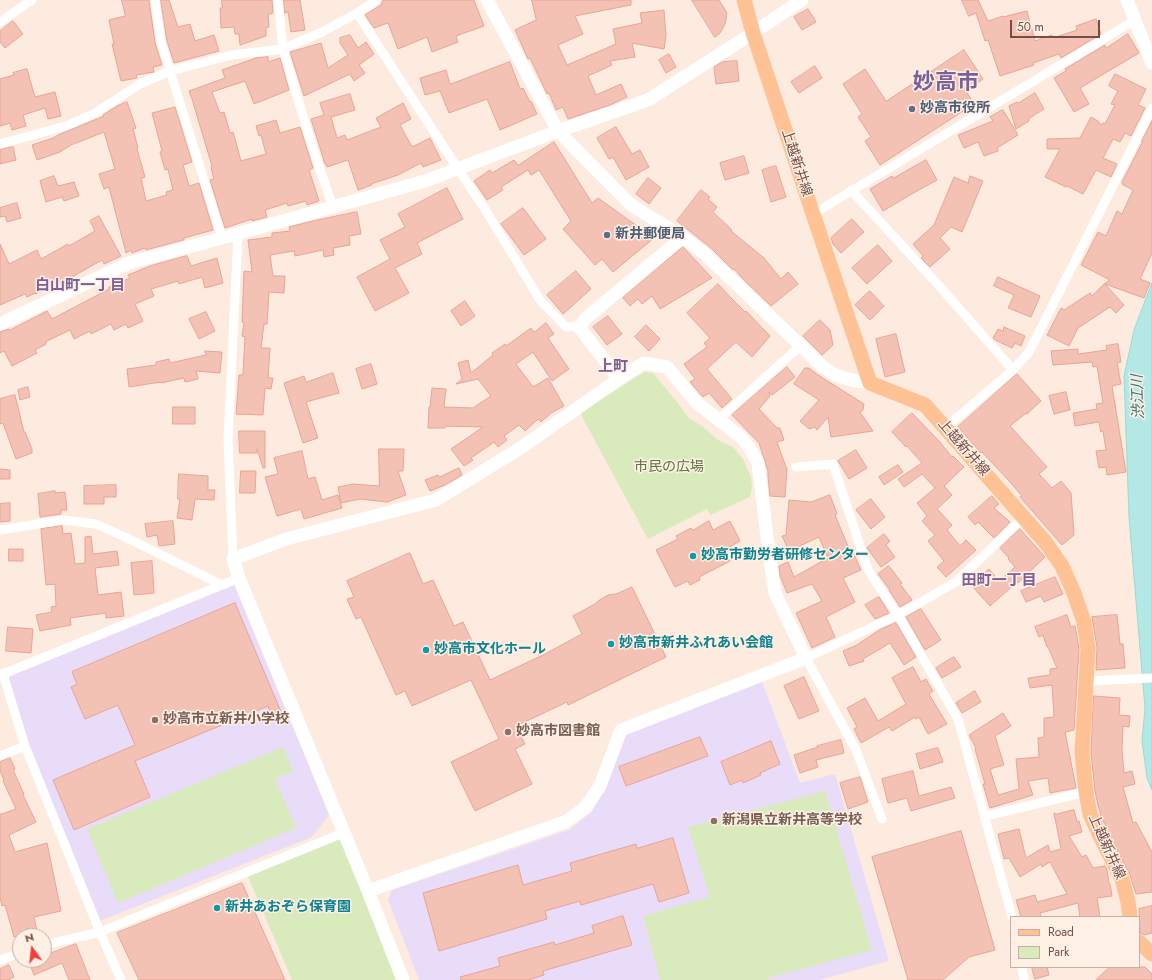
<!DOCTYPE html>
<html>
<head>
<meta charset="utf-8">
<style>
	body { margin:0 }
	#map { position:relative; width:1152px; height:980px; overflow:hidden; background:#fdebdf; font-family:Jost,sans-serif }
	canvas { display:block }
	.legend { position:absolute; left:1010px; top:916px; width:130px; height:52px; box-sizing:border-box; background:#fff0e6; border:1px solid #c8afa6; margin:0; padding:5px 7px; list-style:none; font-size:12px; color:#754d45 }
	.legend li { display:flex; align-items:center; gap:8px; height:20px }
	.legend b { width:20px; border:1px solid #c8afa6 }
	.north { position:absolute; left:12px; top:928px; width:40px; height:40px; box-sizing:border-box; background:#fff0e6; border:1px solid #c8afa6; border-radius:50%; rotate:345deg; font-size:11px; font-weight:700; line-height:16px; text-align:center; color:#754d45 }
	.north::after { content:''; display:block; margin:auto; width:14px; height:18px; background:#ef413c; clip-path:polygon(50% 0,100% 100%,50% 72%,0 100%) }
	.scale { position:absolute; left:1010px; top:20px; width:90px; height:18px; box-sizing:border-box; border:2px solid #754d45; border-top:0; padding-left:5px; font-size:12px; line-height:14px; white-space:nowrap; color:#754d45; -webkit-text-stroke:3px #fff0e6; paint-order:stroke }
</style>
</head>
<body>
<div id="map">
<canvas width="1152" height="980"></canvas>
<ul class="legend">
<li><b style="height:5px;background:#ffc294"></b>Road</li>
<li><b style="height:11px;background:#d9ebbd"></b>Park</li>
</ul>
<div class="north">N</div>
<div class="scale">50 m</div>
</div>
<script>
const g = document.querySelector('canvas').getContext('2d');
g.lineJoin = 'round';
function paint(path, color) { g.fillStyle = color; g.fill(path, 'evenodd'); }
function trace(path, color, width, dash) { g.strokeStyle = color; g.lineWidth = width; g.lineCap = dash ? 'butt' : 'round'; g.setLineDash(dash || []); g.stroke(path); }
function write(font, color, halo, rows, align = 'center') {
  g.font = font + ' Jost,"Noto Sans JP",sans-serif'; g.lineWidth = 3; g.setLineDash([]); g.textBaseline = 'middle'; g.strokeStyle = halo; g.fillStyle = color; for (const [text, x, y, turn = 0] of rows) {
    g.save(); g.translate(x, y); g.rotate((+turn || 0) * Math.PI / 180); g.textAlign = isNaN(turn) ? turn : align; if (halo) g.strokeText(text, 0, 0); g.fillText(text, 0, 0); g.restore();
  }
}
const education = new Path2D(`
	M234 585 329 815 312 837 100 921 33 760 6 681 10 676Z
	M761 679 800 783 835 774 889 961 819 980H419L388 900 392 890 569 830 592 812 604 788 626 731Z`);
const green = new Path2D(`
	M644 372 653 373 677 402 689 418 702 426 718 440 733 447 743 459 751 477 752 487 750 497 710 515 707 509 648 539 580 413Z
	M283 747 293 771 275 779 296 828 118 903 87 829Z
	M825 791 872 950 768 978V980H660L643 916 710 897 688 827Z
	M343 833 402 980H292L246 872Z`);
const water = new Path2D(`
	M1152 283V790L1147 778 1142 741 1145 708 1129 517 1124 376 1134 330Z`);
const building = new Path2D(`
	M122 0H149L155 43 162 65 153 67 154 72 136 75 137 78 121 81 112 44H114L109 20 125 16Z
	M161 0H169L178 27 190 24 195 41 214 35 219 51 174 63 167 41Z
	M222 0H272L273 13 268 14 269 27 266 28V36L240 45 239 34H235L234 27 221 28 220 8H222Z
	M284 0H300L305 30 291 32 288 12 285 13Z
	M383 0H474L484 26 456 36 458 42 432 52 427 37 398 49 388 23 374 28 365 15 381 5Z
	M532 0H631V5L575 16 583 34 558 45 567 65 616 44 613 29 642 23 640 13 664 10 666 35 664 49 632 43 635 57 610 61 612 65 588 76 596 95 621 84 627 97 610 105 568 119 563 107 556 110 549 93 547 94 530 58 528 59 515 30 536 20Z
	M692 0H719L727 13 725 24 720 33 715 37Z
	M962 0H978L988 21 1003 16V17L1027 11 1035 41 1052 35 1053 38 1077 30 1076 26 1096 19 1101 34 1061 58 1059 54 1033 63 1034 65 1000 76 988 40 985 41 976 13 969 16Z
	M808 9 816 22 802 30 794 17Z
	M13 21 23 34 5 48 0 42V31Z
	M1128 34 1139 53 1080 88 1089 104 1074 112 1054 78 1066 71 1065 69 1105 45 1106 48Z
	M350 35 358 48 366 42 374 54 359 65 365 73 354 81 350 74 304 96 290 52 321 43 328 68 348 55 340 43V38Z
	M964 50 983 79 966 91 974 104 880 165 865 141 871 137 858 117 862 114 843 84 865 69 886 101Z
	M669 54 676 67 666 73 659 60Z
	M268 57V62L280 58 289 90 254 104 245 81 212 92 220 113 224 112 230 133 233 132 241 161 266 154 261 135 259 136 256 126 276 120 280 133 300 127 313 168 309 170 319 201 307 205 306 201 288 206 287 203 265 210 267 217 252 221V219L225 228 210 180 214 179 211 167 212 166 192 99 189 91 225 78 222 70 256 58Z
	M737 61 739 81 716 84 714 67 722 62Z
	M510 62 520 89 523 88 530 102 531 101 537 114 500 130 487 99 449 113 440 91 425 95 420 78 446 70 450 84Z
	M815 66 822 78 799 93 791 82Z
	M27 69 35 97 55 92 61 116 48 119 45 108 23 115 26 126 12 130 10 123 0 126V79L14 75 13 73Z
	M1115 74 1146 89 1138 105 1145 108 1131 136 1125 133 1120 142 1113 139 1103 158 1117 164 1111 177 1096 170 1083 194 1067 186 1066 187 1045 177 1060 149H1047V139L1080 138 1091 117 1098 121 1101 125 1103 123 1105 124 1115 105 1111 104 1118 91 1109 86Z
	M1035 93 1044 109 1028 119 1029 121 1016 129 1009 106 1017 102 1018 103Z
	M350 94 355 110 331 117 337 138 345 135 347 140 381 127 376 118 403 103 411 119 400 125 412 147 430 138 441 160 423 167 421 163 398 175 371 184 372 185 358 190 348 160 327 167 326 164H325L311 119 324 115 320 103Z
	M127 102 136 128 133 129 138 148 137 149 145 177 141 178 146 201 167 195 166 192 173 190 168 169 165 170 160 152 162 151 152 113 175 107 192 162 183 165 189 186 199 183 213 230 184 238V240H183L146 250 145 248 132 253 131 250 126 253 109 187 104 189 99 174 115 169 104 132 71 145 60 152 37 160 32 145 53 138 60 134 68 131 104 116 103 115 117 106Z
	M1003 110 1018 135 997 148 998 151 984 156 978 142 964 148 958 135 993 121 990 117Z
	M1152 121V253L1140 279 1150 283 1144 298 1105 284 1124 305 1116 313 1110 307 1078 328 1069 346 1047 335 1061 308 1064 310 1090 293 1092 296 1104 284 1110 280 1081 265 1098 232 1106 236 1117 211 1122 214 1133 190 1122 184 1123 182H1122L1143 141H1142Z
	M616 127 632 154 640 150 649 167 626 180 613 157 609 159 597 138Z
	M554 142 592 203 598 198 654 238 613 272 602 259 595 265 563 229 571 221 539 170 531 175 528 170 501 187 503 190 487 200 474 181 490 170 492 173 514 160 518 165Z
	M13 147 16 160 0 164V150Z
	M744 156 749 173 725 180 720 163Z
	M926 160 937 180 910 195 883 211 870 189 892 176 893 178Z
	M776 166 786 197 771 202 762 170Z
	M54 176 58 186 74 182 79 196 64 201 62 197 46 202 40 181Z
	M970 176 983 181 962 232 951 227 940 238 950 249 930 267 921 258 923 256 913 244 934 225 954 177 968 183Z
	M648 178 661 188 649 204 636 194Z
	M447 188 463 219 417 243 422 254 395 268 409 293 375 311 357 277 390 259 380 240 405 227 398 214Z
	M701 190 710 197 708 199 717 207 713 212 732 230 731 231 764 258 781 279 788 272 798 284 771 306 743 279 734 269 733 270 711 248 677 221Z
	M17 203 21 218 7 222 5 216 0 217V208Z
	M523 208 546 239 524 255 501 224Z
	M357 212 361 234 349 236 350 245 333 248 334 255 324 257 323 250 295 256 294 251 270 255 273 276H285L284 293 269 292 267 324H264L261 348H270L268 378H273L271 389 265 388 263 415 236 414 239 375H243L245 337 242 336 244 323 242 322 244 271 252 272 248 240 272 237V233L290 231 289 227 313 221Z
	M99 216 121 256 104 264 102 260 65 281 35 294V293L27 297 25 294 0 305V244L9 264 37 250 41 259 68 244 69 246 95 231 90 221Z
	M852 219 864 232 841 253 833 244 831 238Z
	M878 245 892 261 867 284 852 268Z
	M683 247 712 278 660 309 652 296 642 304 638 299 630 306 623 298Z
	M187 256 191 266 217 258 223 283 205 288 202 277 179 284 178 281 151 289 154 296 135 304 143 321 128 328 126 324 114 330 111 324 91 334 90 331 74 339 70 330 45 342 46 344 35 350 37 353 12 366 4 351 0 353V332L9 329 10 330 47 311 52 319 109 289V287L130 278 128 275 150 266Z
	M576 271 591 289 563 314 547 295Z
	M998 277 1040 296 1031 317 1008 308 1014 295 994 286Z
	M718 284 732 299 745 312 746 311 770 336 752 357 736 342 707 369 732 399 722 408 709 393 703 397 690 382 695 379 684 364 707 347 704 343 710 338 687 313Z
	M870 291 884 306 870 320 855 305Z
	M465 301 475 316 461 326 451 311Z
	M206 312 215 331 199 339 189 319Z
	M608 316 622 334 607 345 593 327Z
	M820 320 830 330 833 345 822 355 803 336Z
	M546 323 554 334 548 338 569 369 552 381 533 352 516 364 533 387 548 378 564 406 551 413 541 422 538 419 525 431 519 425 504 436 507 440 498 447 494 442 471 458 473 460 464 466 451 449 483 427 445 426V428H428L429 407H430L432 388 446 389 444 407 473 408 491 396 478 379 456 384 462 379 458 363 468 360 471 373 493 355 492 353 505 344 506 346 531 328 534 332Z
	M646 325 660 339 649 351 635 337Z
	M1004 327 1025 336 1021 346 1015 343 1012 348 995 340 993 338 998 329 1003 331Z
	M896 334 905 372 885 377 876 339Z
	M1118 344 1121 362 1117 363 1121 384 1112 386 1126 472 1107 475 1106 467 1099 468 1096 451 1106 450 1103 431 1101 432 1099 422 1075 426 1073 413 1097 409 1096 404 1103 403 1097 366 1093 367 1092 362 1053 365 1051 351 1078 349V354L1107 350 1106 346Z
	M205 351 222 352 220 373 196 371 198 379 185 382 184 378 161 383V382L129 387 127 369 156 365V362L169 359 170 363 206 355Z
	M371 364 377 384 362 389 356 369Z
	M787 367 795 377 772 395 769 392 770 396 759 409 777 428H780L784 440 777 442 786 467 787 468 785 497 770 496 768 476V471L759 443 732 415Z
	M805 368H809L818 375 864 404 863 410 860 412 873 431 831 437 828 417 817 430 815 427 809 429 800 421 819 400 794 384Z
	M333 373 339 393 306 402 318 438 303 443 284 383 304 376 306 382Z
	M1017 374 1041 401 1027 414 1026 413 1010 426 1047 467 1039 474 1052 488 1061 481 1071 493 1074 535 1062 545 1020 497 1022 496 1010 482 982 452 981 453 958 427Z
	M28 387 30 397 20 400 18 390Z
	M1066 392 1070 410 1054 414 1049 396Z
	M15 395 24 432H25L32 449V453L16 459 3 423 0 424V399Z
	M173 407H195V424H173Z
	M912 413 939 441 952 457 953 456 964 467 944 486 952 495 937 509 952 525 947 530 960 546 966 540 976 550 946 577 937 567 944 561 928 541 935 535 922 521 927 516 917 503 935 488 922 474 904 487 898 479 922 463 907 446 906 447 892 432Z
	M239 431H265V468H263L257 449V453H240Z
	M379 449H404L403 471H398L406 495 387 502 360 499 341 503 338 487 353 484 379 486Z
	M856 450 867 468 849 479 838 461Z
	M302 451 308 479 315 477 322 500 338 495 342 508 304 519 301 509 277 516 265 477 278 474 274 458Z
	M898 465 903 472 884 485 879 477Z
	M459 468 462 475 445 485 430 491 425 480 438 475 439 477Z
	M0 469 10 470V479H0Z
	M241 471H256L255 493H240Z
	M179 474 208 476V490H215L214 500 195 499 192 520 177 518 180 499H178Z
	M116 485V497H104V504H84V486Z
	M55 491V493L65 492 67 510H61V514L40 517 38 494Z
	M830 495 837 514 835 515 850 551 852 550 861 570 843 578 855 602 826 617 835 637 812 648 796 613 822 601 812 584 787 593 780 576 779 566 788 562 794 577 828 558 819 537 789 551 782 536 786 535 789 500 811 502Z
	M992 496 999 504 994 508 1010 522 994 538 978 522 975 525 968 517Z
	M871 499 885 517 871 529 856 510Z
	M10 503V521L0 522V504Z
	M173 521 175 544 159 546 157 535 147 537 145 524Z
	M709 521 713 530 730 521 740 541 724 550 730 561 699 577 700 580 690 585 688 581 675 587 656 550 678 539 676 536 691 528 693 530Z
	M62 526 63 534 71 533 75 564 85 563V537L91 536 93 554 117 551 119 565 95 568 98 595 121 592 124 616 106 618V613L70 618 71 625 40 631 36 615 52 612 51 607 56 606 55 584 46 585 41 529Z
	M1020 529 1045 557 1018 583 1017 582 990 606 971 585 989 569 999 581 1015 567 1008 559 1009 558 1000 548Z
	M884 534 890 541 886 545 895 557 881 567 867 548Z
	M9 549H23V561H9Z
	M410 553 423 584 433 580 454 626 463 622 490 680 543 655 582 634 573 616 595 604 598 601 608 595 616 594 632 587 666 657 568 705 567 702 516 726 525 744 515 749 532 784 475 811 451 762 499 739 471 680 412 706 405 691 396 695 361 617 356 619 347 599 354 597 347 581Z
	M152 561 154 593 134 595 131 563Z
	M889 566 902 583 900 584 912 600 900 607 889 590H890L878 574Z
	M1055 577 1063 594 1044 602 1041 596 1026 602 1021 591Z
	M879 597 889 613 875 619 865 605Z
	M235 603 282 714 272 717 268 706 135 761 150 797 74 830 53 780 135 745 118 705 85 719 71 687 77 684 72 672Z
	M921 609 941 640 925 650 906 617Z
	M1067 615 1071 627 1075 626 1079 648 1074 730 1065 732 1076 788 1050 793 1048 778 1028 781 1033 795 990 808 983 784H985L975 749 976 748 969 735 1003 713 1011 726 995 736 1004 765 990 769 998 795 1019 789 1016 759 1039 757 1038 738 1044 737V718L1054 717 1052 685 1030 688 1028 678 1050 675V669L1057 668 1048 647H1047L1043 635 1039 637 1035 627Z
	M1117 615 1120 644H1123L1125 668 1096 670 1097 647 1092 617Z
	M896 623 916 657 904 665 890 643 863 659 864 661 849 666 843 651 855 646 881 629Z
	M8 627 33 629 31 653 6 651Z
	M954 657 961 667 942 678 936 668Z
	M913 667 921 682 926 679 933 691 929 694 947 724 928 734 919 717 916 719 915 717 892 731 889 727 861 743 854 729 857 727 847 708 865 698 878 721 906 704 892 678Z
	M804 677 819 711 799 719 784 686Z
	M975 691 981 702 962 713 956 703Z
	M1094 696 1120 698 1119 715 1130 716 1129 727 1123 726 1122 750 1124 773 1132 771 1135 784 1123 787 1133 823 1136 822 1152 852V892L1136 894 1130 875 1110 836 1101 816 1098 805 1095 791 1091 753Z
	M700 737 708 756 626 786 619 767Z
	M841 740 844 753 816 760 818 767 800 773 794 755 818 747 817 746Z
	M771 741 780 764 760 773 761 775 743 783 742 780 730 785 721 762Z
	M938 748 943 762 920 769 916 754Z
	M10 758 15 769 13 770 24 794 23 795 36 822 9 835 15 852 47 843 61 911 34 917 37 931 14 937 5 905 2 906 0 897V814H2L16 809 3 781 4 780 0 771V762Z
	M913 771 919 796 951 787 955 798 911 811 907 798 888 803 882 779Z
	M860 777 868 802 848 809 840 783Z
	M1074 810 1077 822 1079 821 1082 832 1069 836 1082 857 1086 855 1093 868 1105 866 1107 870 1109 884H1110L1112 896 1097 898 1100 917H1080L1078 903 1040 913 1041 917H1021L1016 900 1035 895 1037 902 1067 894 1050 862 1042 867 1041 864 1020 877 1009 858 1004 859 998 834 1019 829 1026 858 1048 845 1050 852 1061 849 1054 813H1055L1056 814Z
	M961 831 995 950 969 957 943 980H908L872 857Z
	M673 838 689 893 659 902 653 884 581 905 580 901 545 911 547 919 439 951 423 893 518 865 523 885 572 871 570 863 636 844 637 848Z
	M242 883 285 980H139L117 933Z
	M1152 906V933L1144 935 1140 933 1139 909Z
	M623 916 632 945 543 971 544 975 528 980H461L460 977 500 966 498 958 554 942 555 945 594 933 592 926Z
	M76 944 90 980H69L62 963 34 975 28 960H44V956Z
	M9 965 14 977 8 980H0V969Z
	M1032 967H1047L1049 975 1035 979Z
	M1110 967H1145L1152 974V980H1096Z`);
const street = new Path2D(`
	M155 0 161 42 222 238
	M278 0 283 49 312 146 333 207
	M357 13 458 169 483 206 540 300 566 327H579
	M0 22 32 0
	M0 144 66 126 95 113 140 84 170 71 232 55 283 49 322 32 357 13 377 0
	M851 190 942 289 1013 370
	M813 214 1135 20
	M718 420 800 346
	M945 428 1013 370 1029 352 1152 108
	M796 467 833 464 868 570 898 615 958 719 1012 917
	M0 530 62 520 96 524 125 537 222 585
	M233 559 228 439 238 234
	M0 674H3L239 578
	M3 674 25 746 100 932 121 980
	M1086 681 1152 678
	M0 756 25 746
	M985 816 1086 792
	M882 819 856 750 806 658 898 615 956 582 1024 517
	M44 945 100 932 343 833
	M0 960 20 953
	M1022 967 1024 980`);
const secondary = new Path2D(`
	M487 0 558 131 631 205 683 237 705 254 823 367 835 375 851 380 870 383
	M1127 0 1152 63
	M0 324 129 263 222 238 425 181 558 131 648 100 753 33 802 0
	M619 379 579 327 586 318 683 237
	M368 891 565 822 585 808 600 786 621 730 806 658 775 593 769 553 758 463 750 449 742 438 697 403 667 367 644 363 619 379 522 447 436 500 286 539 233 559 239 578 368 891 403 980`);
const primary = new Path2D(`
	M744 0 753 33 813 214 870 383 925 405 1046 543 1062 566 1074 593 1084 622 1088 648 1082 753 1086 792 1090 814 1102 840 1122 879 1128 902 1130 917
	M1139 942 1152 954`);
const markers = [
	[912,109,4,"#5c6f8a"],
	[607,235,4,"#5c6f8a"],
	[693,556,4,"#0f9aa8"],
	[611,644,4,"#0f9aa8"],
	[426,650,4,"#0f9aa8"],
	[155,720,4,"#8d6e63"],
	[508,732,4,"#8d6e63"],
	[714,821,4,"#8d6e63"],
	[217,908,4,"#0f9aa8"]
];
const serviceNames = [
	["妙高市役所",920,109],
	["新井郵便局",615,235]
];
const streetNames = [
	["上越新井線",796,163,72],
	["上越新井線",963,448,49],
	["上越新井線",1106,847,66]
];
const parkNames = [
	["市民の広場",669,468]
];
const cultureNames = [
	["妙高市勤労者研修センター",701,556],
	["妙高市新井ふれあい会館",619,644],
	["妙高市文化ホール",434,650],
	["新井あおぞら保育園",225,908]
];
const educationNames = [
	["妙高市立新井小学校",163,720],
	["妙高市図書館",516,732],
	["新潟県立新井高等学校",722,821]
];
const neighbourhoodNames = [
	["白山町一丁目",80,286],
	["上町",613,367],
	["田町一丁目",999,581]
];
const waterNames = [
	["渋江川",1139,397,-92]
];
const townNames = [
	["妙高市",946,84]
];
paint(education, '#e9dcf9');
paint(green, '#d9ebbd');
paint(water, '#b3e8e5');
trace(water, '#98dad7', 1);
paint(building, '#f4c2b5');
trace(building, '#e8a494', 1);
trace(street, '#fff', 9);
trace(secondary, '#fff', 13);
trace(primary, '#ffc294', 15);
for (const [x, y, r, color] of markers) { const dot = new Path2D(); dot.arc(x, y, r, 0, 2 * Math.PI); g.fillStyle = color; g.fill(dot); trace(dot, '#fff0e6', 1.5); }
write('bold 14px', '#4e5e75', '#fff0e6', serviceNames, 'left');
write('14px', '#754d45', '#fff0e6', streetNames);
write('14px', '#58753b', '#fff0e6', parkNames);
write('bold 14px', '#0d838f', '#fff0e6', cultureNames, 'left');
write('bold 14px', '#785e54', '#fff0e6', educationNames, 'left');
write('bold 15px', '#7b6099', '#fff0e6', neighbourhoodNames);
write('italic 15px', '#367473', '#fff0e6', waterNames);
write('bold 22px', '#7b6099', '#fff0e6', townNames);
</script>
</body>
</html>
